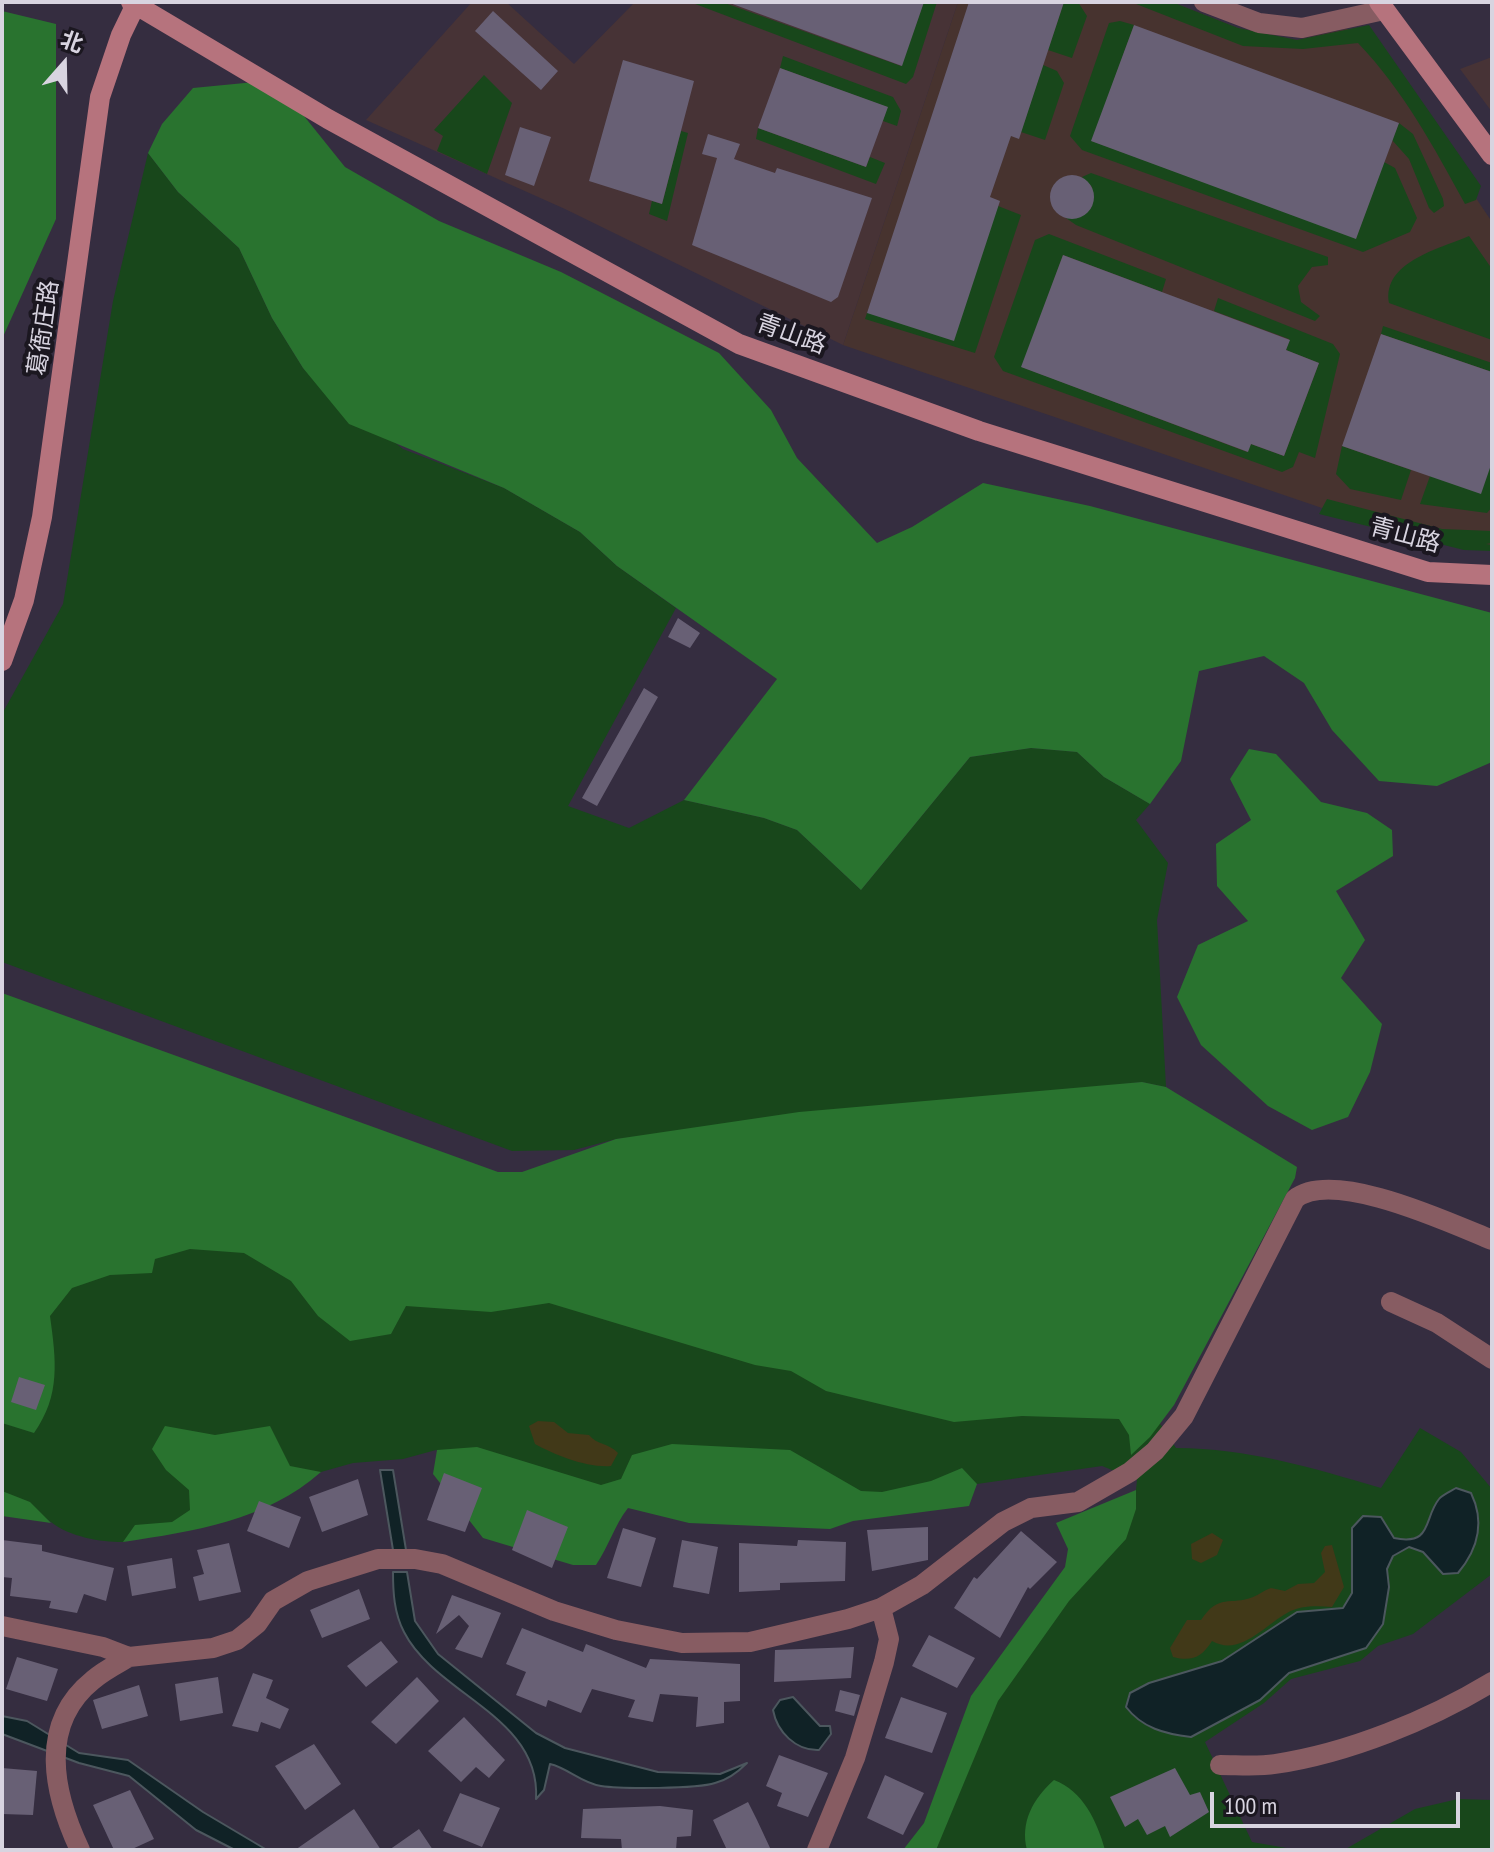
<!DOCTYPE html>
<html>
<head>
<meta charset="utf-8">
<style>
	body { margin:0 }
	#map { position:relative; width:1494px; height:1852px; overflow:hidden; background:#352d40; font-family:"PT Sans Narrow","Noto Sans SC",sans-serif }
	canvas { display:block }
	.frame { position:absolute; inset:0; border:4px solid #d8d4e0; pointer-events:none }
	.north { position:absolute; left:24px; top:24px; width:80px; height:80px; -webkit-text-stroke:6px #1b1720; paint-order:stroke; rotate:20deg; font-size:22px; font-weight:700; line-height:32px; text-align:center; color:#d8d4e0 }
	.north::after { content:''; display:block; margin:auto; width:28px; height:36px; background:#d8d4e0; clip-path:polygon(50% 0,100% 100%,50% 72%,0 100%) }
	.scale { position:absolute; left:1210px; top:1792px; width:250px; height:36px; box-sizing:border-box; border:4px solid #d8d4e0; border-top:0; padding-left:10px; font-size:24px; line-height:28px; white-space:nowrap; color:#d8d4e0; -webkit-text-stroke:6px #1b1720; paint-order:stroke }
</style>
</head>
<body>
<div id="map">
<canvas width="1494" height="1852"></canvas>
<div class="frame"></div>
<div class="north">北</div>
<div class="scale">100 m</div>
</div>
<script>
const g = document.querySelector('canvas').getContext('2d');
g.lineJoin = 'round';
function paint(path, color) { g.fillStyle = color; g.fill(path, 'evenodd'); }
function trace(path, color, width, dash) { g.strokeStyle = color; g.lineWidth = width; g.lineCap = dash ? 'butt' : 'round'; g.setLineDash(dash || []); g.stroke(path); }
function write(font, color, halo, rows, align = 'center') {
  g.font = font + ' "PT Sans Narrow","Noto Sans SC",sans-serif'; g.lineWidth = 8; g.setLineDash([]); g.textBaseline = 'middle'; g.strokeStyle = halo; g.fillStyle = color; for (const [text, x, y, turn = 0] of rows) {
    g.save(); g.translate(x, y); g.rotate((+turn || 0) * Math.PI / 180); g.textAlign = isNaN(turn) ? turn : align; if (halo) g.strokeText(text, 0, 0); g.fillText(text, 0, 0); g.restore();
  }
}
const commercial = new Path2D(`
	M958 2H1172L1238 28 1297 40 1346 29 1364 31 1492 222V545H1466L1322 508 843 345Z`);
const industrial = new Path2D(`
	M472 2H506L574 64 635 2H958L843 345 565 209 366 120Z
	M1492 57V112L1460 69Z`);
const green = new Path2D(`
	M690 2H722L901 66 924 2H937L913 77 906 84Z
	M1064 2H1078L1087 16 1072 58 1048 50Z
	M1131 2H1172L1238 28 1297 40 1369 25 1481 186 1476 200 1465 204C1434 147 1403 90 1358 43L1303 49 1243 46Z
	M1120 21 1134 25 1092 141 1356 238 1384 162 1395 168 1417 218 1410 232 1363 252 1082 150 1070 136 1109 23Z
	M783 56 893 97 901 111 897 126 883 121 887 107 780 68Z
	M1043 65 1057 71 1064 83 1045 140 1021 132Z
	M484 75 512 103 487 174 437 151 443 136 434 130Z
	M1399 123 1413 134 1443 199 1444 206 1434 213 1429 208 1409 159 1392 140Z
	M758 128 866 167 870 157 885 163 876 184 756 139Z
	M681 131 688 133 667 221 649 214 652 201 662 204Z
	M148 153 178 192 239 248 272 318 303 368 403 449 504 488 580 532 617 566 676 608 568 806 629 828 684 800 764 818 797 830 861 890 970 757 1031 748 1077 752 1104 777 1150 804 1136 820 1168 863 1157 920 1166 1087 1142 1082 616 1139 574 1150 512 1151 2 962V714L63 604 113 301Z
	M1091 173 1328 257V265L1312 267 1298 286 1301 302 1320 316 1315 321 1076 225 1066 218 1080 217 1091 208 1092 187 1082 177Z
	M998 206 1021 215 975 353 865 319 867 313Z
	M1049 234 1166 279 1162 292 1063 255 1022 367 1247 452 1251 444 1284 456 1319 363 1286 350 1289 339 1214 311 1218 298 1333 344 1340 354 1315 458 1299 452 1293 467 1282 472 1003 371 994 357 1035 240Z
	M1469 236 1492 269V340L1389 303C1382 262 1439 249 1469 236Z
	M1383 326 1492 363V372L1381 334Z
	M1342 446 1411 470 1401 500 1350 489 1336 474Z
	M1492 462V507L1487 513 1420 504 1430 476Z
	M1327 499 1442 529 1492 531V543L1486 544 1492 545V551L1464 550 1319 514Z
	M207 1215 1142 1396 1176 1448C1247 1448 1313 1468 1381 1488L1420 1428 1461 1452 1492 1489V1574L1413 1634 1378 1646 1360 1661 1291 1679 1264 1703 1205 1742 1252 1842 1298 1850H924L982 1698 1136 1490 1137 1480 1102 1466 977 1484 946 1494 634 1497 436 1450 403 1459 353 1463 321 1472 123 1542C100 1542 70 1537 51 1522 26 1505 36 1502 2 1499V1289Z
	M1458 1799 1492 1800V1850H1344L1415 1809Z`);
const forest = new Path2D(`
	M2 11 56 24V219L2 339Z
	M255 82 300 111 345 167 439 221 561 272 719 353 771 410 797 458 877 543 912 527 983 483 1090 506 1492 613V762L1437 786 1379 781 1332 730 1304 683 1264 656 1199 671 1181 761 1150 804 1104 777 1077 752 1031 748 970 757 861 890 797 830 764 818 684 800 777 679 617 566 580 532 504 488 349 424 303 368 272 318 239 248 178 192 148 153 162 124 193 88Z
	M1249 749 1276 754 1321 802 1367 813 1392 830 1393 856 1336 891 1365 940 1341 978 1382 1024 1370 1072 1348 1117 1312 1130 1268 1106 1201 1045 1177 997 1198 945 1248 921 1217 886 1216 844 1251 820 1230 779Z
	M2 993 498 1172H522L616 1139 799 1112 1142 1082 1166 1087 1297 1167 1295 1178 1174 1405 1150 1437 1131 1455 1129 1435 1119 1419 1022 1416 954 1422 826 1391 791 1371 755 1365 549 1303 491 1312 406 1306 391 1334 350 1341 318 1316 291 1281 244 1253 190 1249 155 1259 152 1273 110 1275 72 1288 50 1316C56 1360 61 1395 34 1433L2 1423Z
	M165 1426 215 1435 270 1426 290 1466 321 1472C265 1521 195 1531 123 1542L135 1525 172 1522 190 1510 189 1490 166 1470 152 1449Z
	M672 1444 790 1450 861 1491 882 1492 931 1481 962 1468 977 1484 969 1506 853 1521 830 1529 689 1523 628 1508C614 1526 609 1546 596 1565H573L483 1538 433 1474 437 1450 477 1447 601 1485 621 1479 632 1455Z
	M1136 1490V1509L1126 1539 1069 1601 998 1701 936 1850H903L924 1823 971 1696 1065 1567 1068 1549 1056 1523Z
	M2 1491 30 1502 51 1523 2 1516Z
	M1054 1780C1083 1791 1097 1821 1105 1850H1027C1020 1822 1033 1799 1054 1780Z`);
const sand = new Path2D(`
	M538 1421 554 1422 568 1433 589 1435C597 1445 609 1443 618 1453L611 1466C587 1468 555 1455 535 1444L529 1426Z
	M1212 1533 1223 1540 1217 1555 1201 1563 1192 1559 1191 1544Z
	M1332 1545 1344 1587 1332 1607C1317 1606 1301 1605 1287 1613 1265 1625 1240 1657 1212 1641 1202 1657 1192 1662 1173 1657L1170 1648 1187 1620H1201C1219 1593 1230 1606 1253 1597 1259 1595 1264 1590 1271 1588L1285 1591 1298 1584 1314 1583 1325 1572 1321 1553 1325 1546Z`);
const water = new Path2D(`
	M380 1470H393L406 1550H393Z
	M1456 1488 1471 1493C1485 1522 1478 1549 1458 1573L1443 1574 1423 1552 1409 1547 1393 1556 1387 1569 1389 1587 1383 1624 1366 1648 1289 1673 1260 1700 1191 1737C1165 1734 1142 1728 1126 1707L1130 1693 1149 1683 1222 1661 1297 1612 1343 1608 1352 1593V1528L1363 1516 1381 1517 1394 1538C1433 1546 1423 1519 1439 1499 1442 1495 1451 1491 1456 1488Z
	M393 1572H407L415 1621 438 1654 536 1733 565 1748 658 1772 720 1774 747 1763C738 1772 728 1780 715 1783 697 1789 621 1789 601 1786 581 1783 568 1768 550 1764L544 1790 536 1799C541 1716 436 1695 404 1632 394 1613 393 1592 393 1572Z
	M793 1697 820 1726H830L831 1734 819 1750C796 1751 777 1732 773 1710L780 1700Z
	M2 1716 27 1721 79 1753 128 1760 203 1812 267 1850H235L196 1830 129 1776 79 1763 2 1734Z`);
const building = new Path2D(`
	M727 2H924L902 66Z
	M969 2H1064L1019 139 1011 136 990 197 1000 201 954 341 867 313Z
	M493 11 558 71 541 90 475 31Z
	M1134 25 1399 123 1356 239 1091 141Z
	M623 60 694 81 662 204 589 181Z
	M780 68 888 107 866 167 758 128Z
	M520 127 551 137 534 186 505 175Z
	M708 134 740 144 734 159 775 173 777 168 872 198 838 297 831 302 692 245 717 158 702 154Z
	M1050 197a22 22 0 1 1 44 0a22 22 0 1 1-44 0Z
	M1063 255 1290 340 1286 350 1319 363 1284 456 1251 444 1248 452 1021 367Z
	M1381 334 1492 372V462L1481 494 1342 446Z
	M678 618 700 633 690 648 668 637Z
	M644 688 658 697 597 806 582 798Z
	M19 1377 45 1385 36 1410 11 1402Z
	M444 1473 482 1488 465 1532 427 1520Z
	M358 1479 368 1515 322 1532 309 1497Z
	M259 1501 301 1517 289 1548 247 1531Z
	M527 1510 568 1527 552 1568 512 1550Z
	M928 1527V1560L872 1571 867 1530Z
	M623 1528 656 1538 641 1587 607 1578Z
	M1021 1531 1057 1562 1030 1589 1028 1587 1000 1638 954 1608 974 1577 977 1579Z
	M2 1540 42 1545V1551L114 1568 106 1601 84 1594 77 1613 49 1608 51 1601 10 1596 12 1578 2 1577Z
	M682 1540 718 1547 709 1594 673 1587Z
	M798 1540 846 1542 845 1581 780 1583V1590L739 1592V1543L797 1546Z
	M229 1543 241 1592 199 1601 193 1577 204 1574 197 1550Z
	M172 1558 176 1588 132 1596 127 1566Z
	M359 1589 370 1619 322 1638 310 1610Z
	M452 1595 501 1613 482 1658 455 1649 469 1626 459 1615 436 1634Z
	M522 1628 583 1652 586 1644 646 1668 650 1659 740 1664V1701L724 1702V1723L696 1727 698 1697 660 1694 653 1722 628 1717 635 1700 592 1689 581 1713 548 1700 546 1707 516 1695 526 1672 506 1664Z
	M929 1635 975 1658 957 1688 912 1666Z
	M381 1641 398 1662 366 1687 347 1666Z
	M854 1647 851 1678 774 1682 775 1650Z
	M17 1657 58 1669 47 1701 6 1689Z
	M253 1673 273 1680 266 1698 289 1709 280 1729 261 1722 258 1732 232 1726Z
	M218 1677 223 1713 180 1721 175 1684Z
	M417 1677 439 1701 396 1744 371 1722Z
	M139 1685 148 1716 102 1729 93 1700Z
	M840 1690 860 1695 854 1716 835 1711Z
	M901 1697 947 1713 932 1753 885 1738Z
	M464 1717 505 1760 489 1778 476 1767 461 1782 428 1751Z
	M314 1744 341 1784 305 1810 275 1766Z
	M779 1755 828 1773 808 1817 777 1806 782 1793 766 1786Z
	M2 1768 37 1771 33 1815 2 1814Z
	M1175 1768 1190 1795 1200 1792 1209 1812 1170 1837 1165 1826 1147 1835 1138 1819 1125 1827 1110 1797Z
	M885 1775 924 1793 903 1835 867 1818Z
	M130 1790 154 1839 130 1850H114L93 1805Z
	M460 1793 500 1808 482 1847 443 1831Z
	M748 1802 757 1820 771 1850H727L713 1820Z
	M660 1806 693 1810 691 1836 677 1837 676 1850H622L621 1839 581 1838 583 1809Z
	M354 1809 381 1850H295Z
	M419 1829 433 1850H389Z`);
const street = new Path2D(`
	M1204 2 1259 23 1302 28 1384 10
	M1391 1302 1437 1323 1492 1359
	M2 1626 103 1647 129 1657 213 1648 237 1640 257 1624 273 1601 308 1581 378 1559H415L442 1564 554 1611 616 1630 682 1643 750 1642 848 1619 881 1608 922 1585 1003 1522 1031 1508 1078 1502 1130 1472 1155 1451 1184 1416 1295 1199C1333 1168 1450 1223 1492 1240
	M1220 1765C1238 1765 1257 1767 1275 1764 1349 1753 1429 1720 1492 1682
	M80 1850C54 1795 37 1725 93 1680 103 1671 117 1664 129 1657
	M817 1850 855 1758 884 1662 889 1639 881 1608`);
const secondary = new Path2D(`
	M131 2 328 119 739 344 979 431 1428 572 1492 575
	M1379 2 1492 155
	M2 661 24 600 42 517 100 97 121 35 137 2`);
const streetNames = [
	["葛衙庄路",44,328,-82],
	["青山路",791,335,20],
	["青山路",1405,536,15]
];
paint(commercial, '#47332f');
paint(industrial, '#473336');
paint(green, '#18471b');
paint(forest, '#29732f');
paint(sand, '#413918');
paint(water, '#102226');
trace(water, '#4c575e', 2);
paint(building, '#686075');
trace(street, '#875c62', 20);
trace(secondary, '#b6737d', 20);
write('24px', '#d8d4e0', '#1b1720', streetNames);
</script>
</body>
</html>
